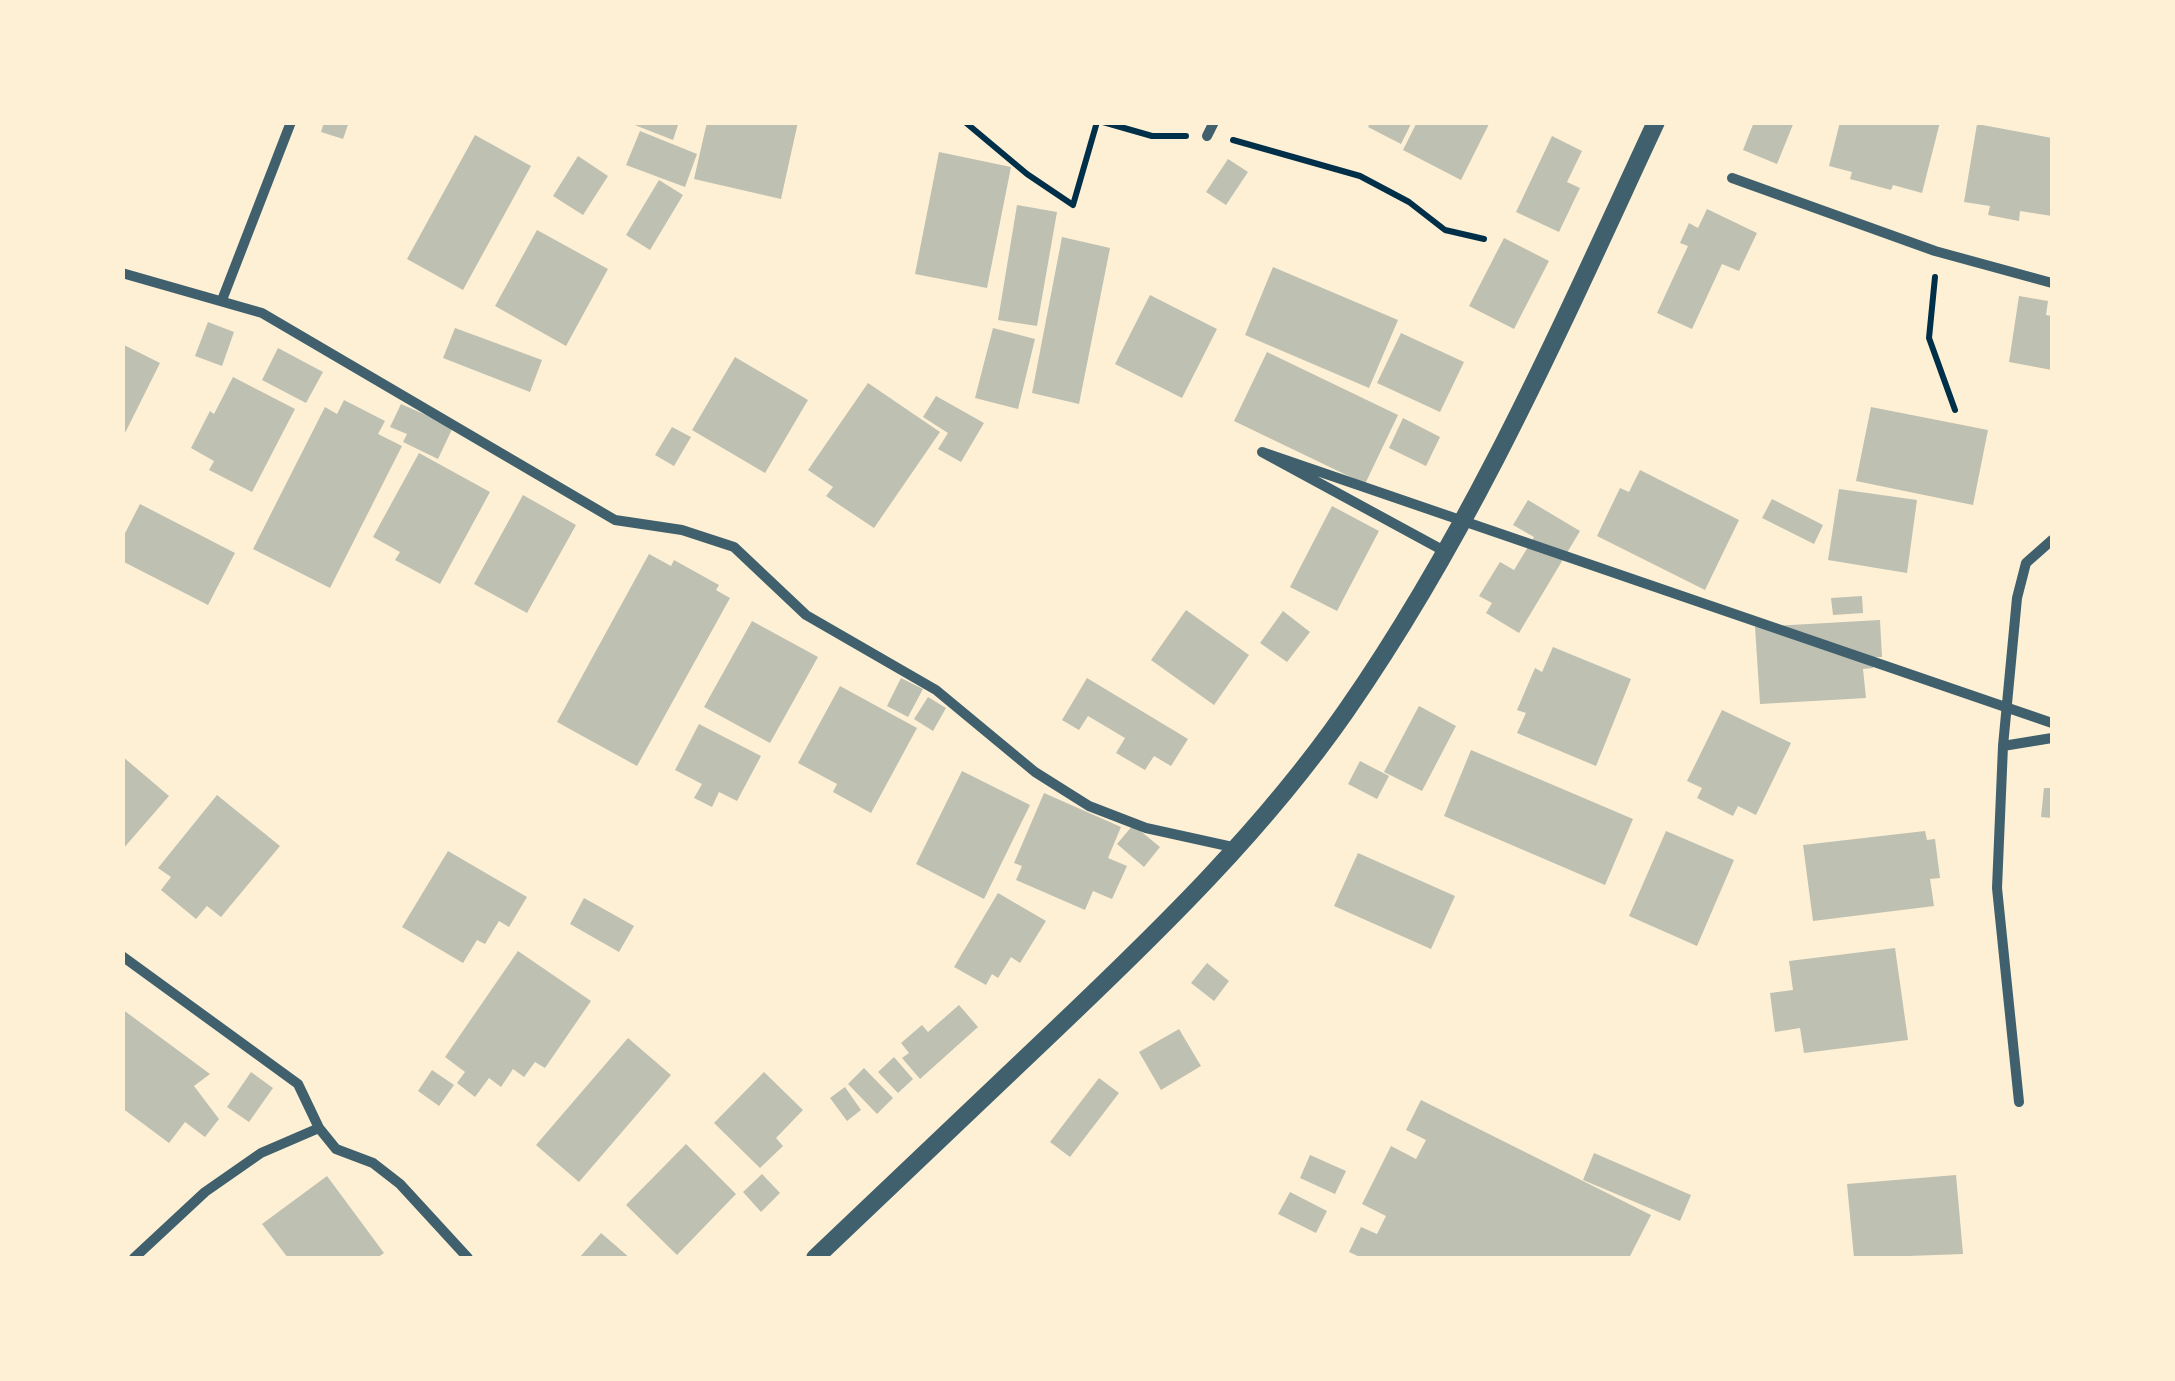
<!DOCTYPE html>
<html>
<head>
<meta charset="utf-8">
<style>
	body { margin:0 }
	#map { position:relative; width:2175px; height:1381px; overflow:hidden; background:#fdf0d5; font-family:"IBM Plex Sans",sans-serif }
	canvas { display:block }
	.frame { position:absolute; inset:0; border:125px solid #fdf0d5; pointer-events:none }
</style>
</head>
<body>
<div id="map">
<canvas width="2175" height="1381"></canvas>
<div class="frame"></div>
</div>
<script>
const g = document.querySelector('canvas').getContext('2d');
g.lineJoin = 'round';
function paint(path, color) { g.fillStyle = color; g.fill(path, 'evenodd'); }
function trace(path, color, width, dash) { g.strokeStyle = color; g.lineWidth = width; g.lineCap = dash ? 'butt' : 'round'; g.setLineDash(dash || []); g.stroke(path); }
const building = new Path2D(`
	M324 122H349L343 139 321 132Z
	M627 122H679L673 140Z
	M707 122H798L781 199 694 179Z
	M1371 122H1412L1401 144 1368 127Z
	M1417 122H1490L1461 180 1403 150Z
	M1754 122H1794L1777 164 1743 150Z
	M1840 122H1940L1922 193 1893 185 1891 190 1850 179 1852 172 1829 166Z
	M1977 124 2052 138V216L2020 211 2019 221 1988 215 1990 206 1964 202Z
	M640 131 697 154 685 187 626 165Z
	M475 135 531 166 463 290 407 259Z
	M1552 136 1582 151 1567 182 1580 188 1559 232 1516 212Z
	M939 152 1011 167 987 288 915 274Z
	M578 156 608 176 583 215 553 196Z
	M1228 159 1248 172 1226 205 1206 192Z
	M659 180 683 195 650 250 626 235Z
	M1017 205 1057 212 1037 326 998 320Z
	M1707 209 1757 233 1739 271 1722 264 1692 329 1657 313 1688 246 1680 243 1689 223 1698 228Z
	M537 230 608 269 566 346 495 306Z
	M1062 237 1110 248 1079 404 1032 393Z
	M1504 238 1549 261 1514 329 1469 306Z
	M1273 267 1398 320 1369 388 1245 335Z
	M1150 295 1217 329 1182 398 1115 364Z
	M2019 296 2048 301 2046 315 2052 316V370L2009 362Z
	M208 322 234 332 222 366 195 356Z
	M455 328 542 360 530 392 443 358Z
	M993 328 1035 339 1018 409 975 398Z
	M1401 333 1464 362 1440 412 1377 383Z
	M122 344 160 363 122 439Z
	M278 348 323 372 306 403 262 380Z
	M1267 352 1398 415 1365 484 1234 421Z
	M735 357 808 400 765 473 692 430Z
	M233 377 295 409 252 492 209 470 214 461 191 448 210 411 214 414Z
	M868 383 940 432 874 528 826 496 833 487 808 470Z
	M936 396 984 423 961 462 938 449 948 433 923 417Z
	M344 400 385 421 378 434 402 446 330 588 253 549 325 407 337 414Z
	M401 404 453 427 438 459 403 442 407 434 390 427Z
	M1871 407 1988 430 1973 505 1856 481Z
	M1403 418 1440 437 1426 466 1389 448Z
	M672 427 691 437 674 466 655 455Z
	M419 453 490 492 440 584 395 560 400 552 373 537Z
	M1640 470 1739 520 1705 590 1597 536 1620 488 1629 492Z
	M1839 489 1917 500 1907 573 1828 560Z
	M523 495 576 525 527 613 474 584Z
	M1772 499 1823 525 1814 544 1762 518Z
	M1528 500 1580 531 1519 633 1486 613 1492 603 1479 596 1500 562 1514 570 1534 537 1513 525Z
	M140 504 235 553 208 605 122 561V539Z
	M1332 506 1379 531 1337 611 1290 587Z
	M649 554 671 566 674 560 719 585 716 590 730 598 637 766 557 722Z
	M1862 596 1863 613 1833 615 1831 598Z
	M1186 610 1249 655 1214 705 1151 660Z
	M1283 611 1310 632 1287 662 1260 643Z
	M1880 620 1882 657H1872L1873 668 1863 669 1866 698 1760 704 1755 627Z
	M752 621 818 657 770 743 704 707Z
	M1553 647 1631 679 1596 766 1517 733 1526 713 1517 710 1535 668 1542 672Z
	M901 678 923 689 908 717 887 706Z
	M1087 678 1188 739 1171 766 1154 756 1145 770 1116 753 1125 738 1088 716 1079 730 1062 720Z
	M840 686 917 728 871 813 833 792 837 784 798 763Z
	M928 697 946 708 933 731 914 719Z
	M1419 706 1456 726 1422 791 1384 772Z
	M1722 710 1791 743 1756 815 1738 806 1733 816 1697 798 1702 788 1687 781Z
	M699 724 761 756 737 801 719 792 712 807 694 798 702 784 675 770Z
	M1471 750 1633 819 1605 885 1444 816Z
	M122 756 169 796 122 850Z
	M1360 761 1389 776 1377 799 1348 784Z
	M962 771 1030 805 984 899 916 864Z
	M2044 788H2052V818L2041 817Z
	M1044 793 1121 827 1108 858 1127 866 1112 899 1093 891 1085 910 1016 880 1022 866 1014 863Z
	M217 795 280 846 221 917 207 906 196 919 161 890 171 877 158 868Z
	M1133 825 1160 847 1144 867 1117 844Z
	M1666 831 1734 860 1697 946 1629 916Z
	M1925 831 1927 840 1935 839 1940 878 1930 879 1934 906 1813 921 1803 845Z
	M448 851 527 897 509 927 499 921 485 944 477 940 463 963 402 927Z
	M1358 853 1455 896 1431 949 1334 906Z
	M998 893 1046 921 1020 963 1011 957 998 978 992 974 986 985 954 967Z
	M584 898 634 926 619 952 570 924Z
	M1895 948 1908 1040 1804 1053 1800 1028 1775 1032 1770 993 1793 990 1789 961Z
	M518 951 591 1001 545 1068 535 1062 524 1077 513 1069 501 1087 489 1078 475 1097 457 1083 465 1072 445 1057Z
	M1207 963 1229 981 1214 1001 1191 983Z
	M959 1005 978 1027 920 1079 902 1058 909 1053 901 1043 922 1025 928 1032Z
	M122 1009 210 1074 194 1086 219 1119 205 1137 185 1122 169 1143 122 1108Z
	M1179 1029 1201 1066 1161 1090 1139 1052Z
	M628 1038 671 1075 579 1182 536 1145Z
	M894 1057 913 1079 898 1093 878 1072Z
	M864 1068 893 1098 877 1114 848 1084Z
	M432 1070 454 1085 439 1106 418 1091Z
	M251 1072 273 1088 249 1122 227 1107Z
	M764 1072 803 1110 776 1138 783 1146 760 1168 714 1123Z
	M1099 1078 1119 1093 1070 1157 1050 1142Z
	M845 1087 861 1110 847 1121 830 1098Z
	M1421 1100 1651 1215 1629 1258H1362L1349 1252 1361 1227 1377 1234 1386 1216 1362 1204 1391 1146 1416 1159 1426 1140 1406 1130Z
	M686 1144 736 1194 677 1255 626 1205Z
	M1594 1153 1691 1195 1680 1221 1583 1180Z
	M1310 1155 1346 1171 1335 1194 1300 1178Z
	M762 1174 780 1193 761 1212 743 1192Z
	M1956 1175 1963 1254 1854 1258 1847 1184Z
	M327 1176 384 1253 377 1258H288L262 1224Z
	M1290 1192 1327 1211 1316 1233 1278 1214Z
	M601 1233 630 1258H579Z`);
const path = new Path2D(`
	M965 122 1027 174 1073 205 1097 122
	M1103 122 1152 136H1186
	M1233 140 1360 176 1409 202 1445 230 1484 239
	M1935 277 1929 338 1955 410`);
const minor = new Path2D(`
	M1207 136 1214 122
	M1732 178 1935 251 2052 283
	M122 273 262 313 615 520 682 530 734 547 806 615 936 690 1035 772 1089 806 1146 828 1237 848
	M222 300 291 122
	M1446 552 1262 452 2052 723
	M2003 746 2052 738
	M122 956 298 1084 319 1128
	M2019 1102 1997 888 2003 746 2017 598 2026 563 2052 540
	M134 1258 205 1192 261 1153 319 1128 336 1149 373 1163 400 1184 468 1258`);
const tertiary = new Path2D(`
	M815 1258C896 1182 976 1105 1056 1029 1160 930 1264 829 1346 711 1474 527 1562 324 1656 122`);
paint(building, '#bec0b2');
trace(path, '#003049', 6);
trace(minor, '#3f606c', 10);
trace(tertiary, '#3f606c', 18);
</script>
</body>
</html>
